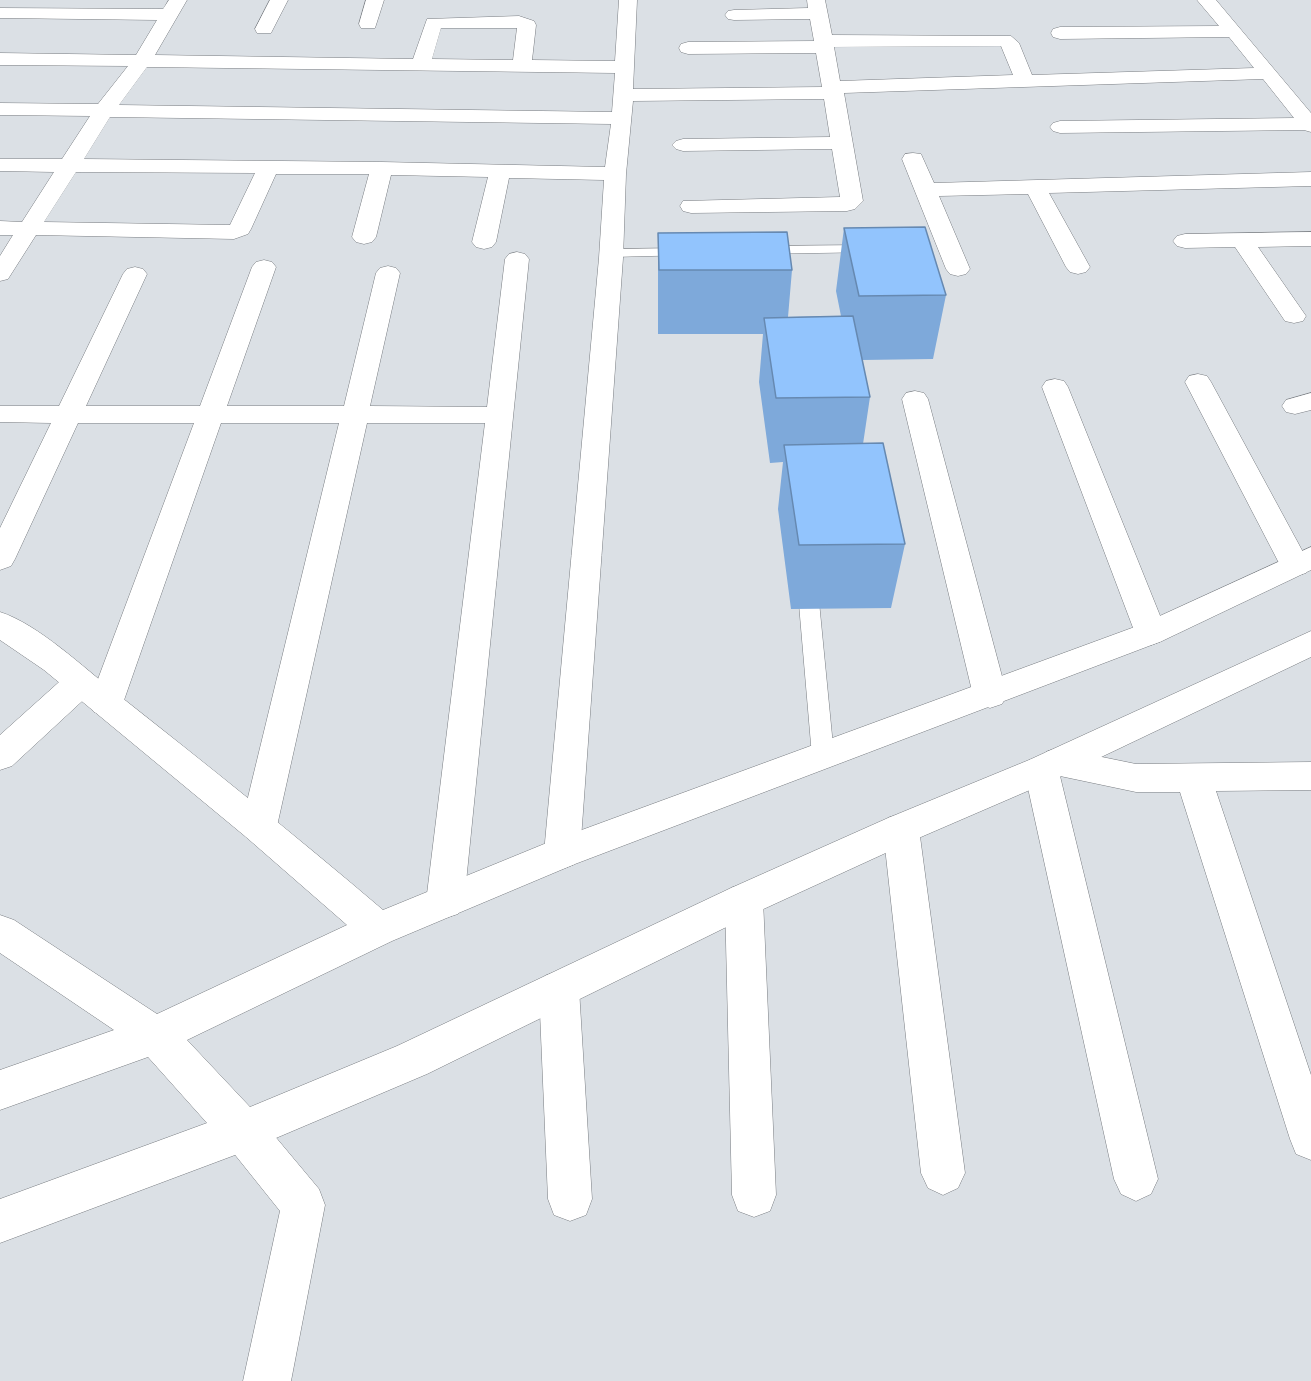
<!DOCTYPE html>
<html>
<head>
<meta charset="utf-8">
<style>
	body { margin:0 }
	canvas { display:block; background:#dbe0e5 }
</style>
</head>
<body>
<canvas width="1311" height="1381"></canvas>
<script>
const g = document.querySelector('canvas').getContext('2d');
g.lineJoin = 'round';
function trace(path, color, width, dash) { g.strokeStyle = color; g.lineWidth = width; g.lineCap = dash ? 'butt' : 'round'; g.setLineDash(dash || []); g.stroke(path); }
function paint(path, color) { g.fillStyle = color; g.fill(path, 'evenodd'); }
const service = new Path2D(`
	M869 245 874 246 876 249 874 252 762 254 755 250 762 246Z
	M686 248 691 249 693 252 691 255 612 257 605 253 612 249Z
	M807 574 814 576 817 581 834 756 831 762 823 765 815 762 812 756 797 581 800 576Z`);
const minor = new Path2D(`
	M169 0H187L155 55 413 59 427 19 519 16 534 21 536 25 532 60 615 61 619 0H637L633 89 822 87 816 53 688 54 681 52 679 48 681 44 688 42 814 41 810 19 734 20 728 19 725 15 728 11 734 10 808 8 807 0H825L832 35 1011 36 1019 43 1032 75 1254 68 1229 37 1060 39 1053 37 1051 33 1053 29 1060 27 1219 26 1197 0H1216L1311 113V132L1304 130 1060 133 1053 131 1050 127 1053 123 1060 121 1294 118 1263 79 844 93 863 201 855 209 847 211 691 213 683 211 680 206 683 201 840 197 832 149 683 151 676 149 672 145 676 141 683 139 830 137 824 99 633 101 626 174 623 258 580 853 575 864 562 869 549 864 544 853 599 258 604 180 509 178 496 242 492 247 484 249 476 247 472 242 488 177 391 175 376 237 372 242 364 244 356 242 352 237 369 174H276L251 229 248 234 234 239 36 235 8 279 0 281V256L13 235H0V221L22 222 54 172 0 171V159H62L90 116 0 115V103L98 104 128 66 0 65V53L136 55 157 20 0 18V8L163 9ZM441 28H517L513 60 432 59ZM1001 46 1013 75 840 81 834 47ZM147 67 615 73 612 112 119 105ZM110 117 611 124 605 167 382 162 84 159ZM76 172 255 173 230 225 44 222Z
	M270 0H288L271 33H257L255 29Z
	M366 0H384L375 28H361L359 24Z
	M913 153 921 154 934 183 1311 172V186L1049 193 1090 267 1086 272 1078 274 1070 272 1066 267 1028 194 939 196 970 269 966 274 958 276 950 274 946 269 902 159 905 154Z
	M1311 232V246L1258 247 1306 316 1303 321 1294 323 1285 321 1235 247 1185 248 1177 246 1173 241 1177 236 1185 234Z
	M517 252 525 254 529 259 464 902 458 914 445 918 432 914 426 902 485 423H367L277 826 272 837 259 841 246 837 241 826 339 423H221L123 703 118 712 106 716 94 712 89 703 194 423H78L15 559 11 566 0 570V528L51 423 0 422V406H59L123 274 127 269 135 267 143 269 147 274 86 406H200L252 267 256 262 264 260 272 262 276 267 227 406H344L376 273 380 268 388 266 396 268 400 273 370 406 487 407 505 259 509 254Z
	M1198 374 1207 376 1211 382 1310 565 1306 573 1295 576 1284 573 1280 565 1185 382 1189 376Z
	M1055 379 1064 381 1068 387 1167 633 1162 641 1151 645 1140 641 1135 633 1042 387 1046 381Z
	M915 391 924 393 928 399 1007 695 1002 704 990 708 978 704 973 695 902 399 906 393Z
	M1311 393V410L1295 414 1286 412 1282 406 1286 400Z
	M80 670 92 674 96 683 92 692 12 766 0 770V735L68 674Z
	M1058 748 1136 764 1311 762V790L1216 791 1311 1075V1160L1296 1154 1290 1139 1180 792H1136L1060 776 1158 1179 1151 1194 1136 1201 1121 1194 1114 1179 1024 770 1029 760 1043 757 1046 752Z
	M901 814 914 818 919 829 965 1173 958 1188 943 1195 928 1188 921 1173 883 829 888 818Z
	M744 884 757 888 763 900 776 1195 770 1211 754 1217 738 1211 732 1195 725 900 731 888Z
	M559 971 573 976 579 989 592 1199 586 1215 570 1221 554 1215 548 1199 539 989 545 976Z
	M243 1110 258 1116 319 1189 325 1205 291 1381H243L280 1211 228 1146 222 1131 228 1116Z`);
const tertiary = new Path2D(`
	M1311 547V570L1162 641 575 864 392 941 187 1040 250 1107 397 1046 731 888 888 818 1029 760 1311 631V657L1053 780 914 840 757 912 427 1074 243 1152 0 1243V1199L207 1123 148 1057 0 1110V1070L114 1030 0 953V915L14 920 157 1014 347 925 246 837 44 670 0 640V612C38 624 84 668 116 693 206 764 295 835 383 910L549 842 1140 625Z`);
const wall = new Path2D(`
	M844 228 946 295 933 359 862 360 870 397 863 444 905 544 891 608 791 609 778 509 783 462 770 463 759 382 763 334H658V233L792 270 788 317 841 316 836 291Z`);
const building = new Path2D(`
	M925 227 946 295 859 296 844 228Z
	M787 232 792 270H659L658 233Z
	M853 316 870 397 776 398 764 318Z
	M883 443 905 544 799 545 784 445Z`);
trace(service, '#787c81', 1);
trace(minor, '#787c81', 1);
trace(tertiary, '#787c81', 1);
paint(service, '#fff');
paint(minor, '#fff');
paint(tertiary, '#fff');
paint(wall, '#7ea9da');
paint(building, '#92c4fd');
trace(building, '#6689b1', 1.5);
</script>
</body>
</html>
